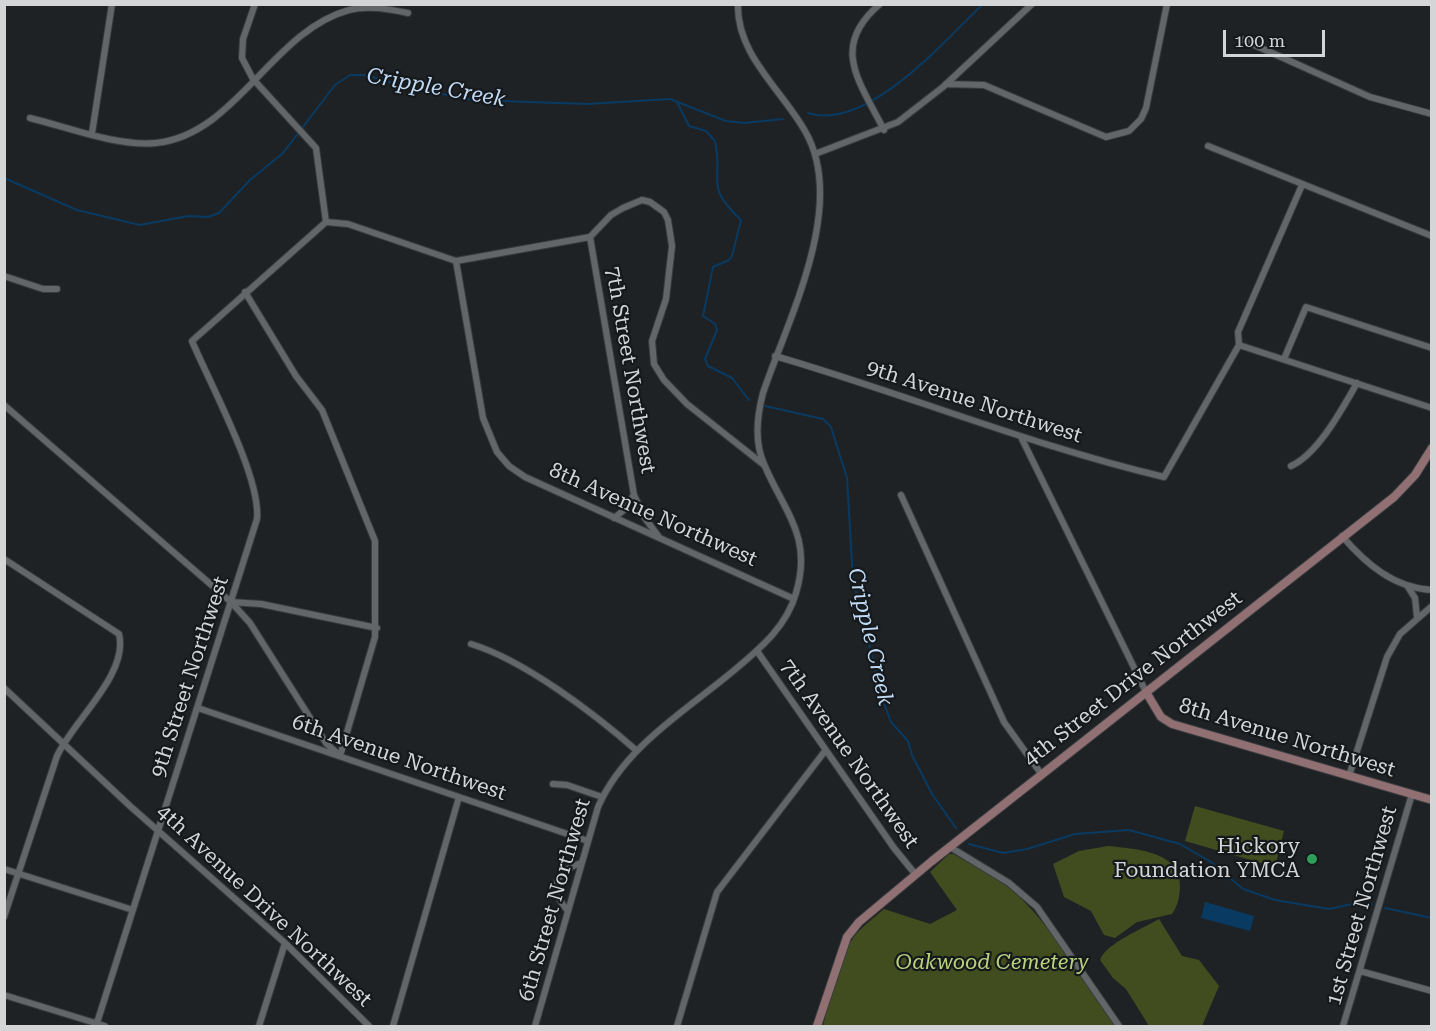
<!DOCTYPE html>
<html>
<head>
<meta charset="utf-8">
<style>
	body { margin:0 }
	#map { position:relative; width:1436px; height:1031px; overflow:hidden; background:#1f2225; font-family:"Roboto Serif",serif }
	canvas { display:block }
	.frame { position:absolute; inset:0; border:6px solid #d3d5d7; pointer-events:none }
	.scale { position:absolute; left:1223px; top:30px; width:102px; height:27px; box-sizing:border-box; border:3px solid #d3d5d7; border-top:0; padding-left:8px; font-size:18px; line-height:21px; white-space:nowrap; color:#d3d5d7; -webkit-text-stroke:4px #16191b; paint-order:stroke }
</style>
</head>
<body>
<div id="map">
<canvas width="1436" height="1031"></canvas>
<div class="frame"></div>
<div class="scale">100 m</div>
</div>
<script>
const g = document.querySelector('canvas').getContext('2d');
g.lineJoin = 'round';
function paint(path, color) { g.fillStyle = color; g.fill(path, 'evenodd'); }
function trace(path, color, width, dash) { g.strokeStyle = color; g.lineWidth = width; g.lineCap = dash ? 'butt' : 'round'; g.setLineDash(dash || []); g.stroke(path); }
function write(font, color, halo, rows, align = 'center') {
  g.font = font + ' "Roboto Serif",serif'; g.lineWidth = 4.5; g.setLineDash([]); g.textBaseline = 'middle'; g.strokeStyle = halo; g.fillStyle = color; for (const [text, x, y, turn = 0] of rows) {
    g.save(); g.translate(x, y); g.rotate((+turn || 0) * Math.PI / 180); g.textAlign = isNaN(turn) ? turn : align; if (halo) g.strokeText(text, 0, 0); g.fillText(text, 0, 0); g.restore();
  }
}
const green = new Path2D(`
	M1195 806 1284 831 1275 867 1185 841Z
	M1108 846C1136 849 1182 851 1180 888 1179 899 1178 905 1172 914L1137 922 1115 938 1104 935 1091 911 1064 897 1053 864 1079 851Z
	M949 854H953C973 865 995 876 1012 890 1051 924 1086 984 1116 1026H823C831 996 836 960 856 934 864 925 875 917 884 909L930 924 957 910 930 872Z
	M1159 919 1182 956 1199 960 1219 986 1202 1026H1149L1126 989 1113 978 1100 960C1105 944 1144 928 1159 919Z`);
const water = new Path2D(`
	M1205 902 1254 916 1250 931 1201 918Z`);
const stream = new Path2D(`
	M677 102 689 126 706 131 715 141C724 182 703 184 741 220L732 256 729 260 713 267 703 316 715 324 717 330 705 359 708 366 732 378 749 400
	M808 113C867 132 944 41 983 4
	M4 178 77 210 140 225 188 216 208 217 219 213 250 180 283 153 335 85 350 75H366L402 86 473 100 587 104 670 99 726 121 744 123 783 119
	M765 406 823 419 831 427 847 478 853 580 883 701 891 722 908 741 912 755 932 794 956 828
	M969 844 1003 853 1027 849 1075 834 1129 830 1180 844 1211 862 1243 889 1275 900 1329 909 1362 902 1372 904
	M1385 908 1432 918`);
const street = new Path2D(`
	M255 4 243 39 242 58 253 79 316 148 326 222
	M880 4C829 47 860 82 884 130
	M1241 39 1370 97 1432 114
	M946 84 984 85 1106 137 1129 131 1141 119 1146 108 1167 4
	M30 118C67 127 118 147 156 143 236 135 272 31 349 10 368 5 389 9 408 13
	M92 133 112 4
	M1208 146 1432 236
	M815 154 898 122 943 87 1032 4
	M590 237 634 495 644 517 659 537
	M456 261 483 418 497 452 509 466 525 477 794 599
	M4 276 43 289H57
	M1239 345 1432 408
	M775 356C906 394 1032 446 1164 477L1239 345 1238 332 1302 185
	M1284 359 1306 307 1432 348
	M4 405 231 602 250 623 326 743 340 756 375 637V541L322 410 296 376 245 292
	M1021 437 1146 692
	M1291 466C1318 454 1342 409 1357 383
	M901 495 1004 722 1042 775
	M614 518 624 510 634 495
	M1342 536C1366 564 1394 588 1432 590
	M4 559 119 634C129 674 73 721 57 756L4 917
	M1408 587 1415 598 1417 617
	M231 602 261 604 377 628
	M471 644C524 660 595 714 637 751
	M757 651 894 848 916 875
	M4 688 130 806 285 943 369 1026
	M198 708 588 841
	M1349 776 1387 657 1400 634 1432 606
	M553 784 567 785 602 797
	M950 847 1009 883 1037 907 1119 1026
	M4 869 133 910
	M568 911C548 889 554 872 581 863
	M1360 971 1432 991
	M4 995 105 1026
	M96 1026 257 519C261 477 210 384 192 341L326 222 348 224 456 261 590 237 611 215 623 208 642 200 650 202 664 212 668 220 672 246 666 299 652 341 654 364 664 380 687 404 764 465
	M259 1026 285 943
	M393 1026 459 797
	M535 1026 598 807C625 745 689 709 738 667 763 646 787 625 796 593 813 536 784 512 764 464 754 442 757 416 763 393 788 319 848 205 805 131 782 90 736 54 738 4
	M677 1026 717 892 825 751
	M1343 1026 1412 794`);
const secondary = new Path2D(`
	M1146 692 1161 717 1172 724 1432 800
	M817 1026 847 937 859 922 932 861 1394 497 1415 475 1432 448`);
const markers = [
	[1312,859,6,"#2e9e5b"]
];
const streetNames = [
	["7th Street Northwest",630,370,80],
	["9th Avenue Northwest",974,402,18],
	["8th Avenue Northwest",653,515,24],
	["9th Street Northwest",190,677,-72],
	["4th Street Drive Northwest",1133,679,-38],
	["8th Avenue Northwest",1287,738,17],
	["7th Avenue Northwest",849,754,55],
	["6th Avenue Northwest",399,758,19],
	["6th Street Northwest",555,900,-74],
	["4th Avenue Drive Northwest",264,906,43],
	["1st Street Northwest",1362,906,-74]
];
const poiNames = [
	["Hickory",1300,847],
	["Foundation YMCA",1300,871]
];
const parkNames = [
	["Oakwood Cemetery",992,963]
];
const waterNames = [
	["Cripple Creek",436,88,10],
	["Cripple Creek",870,637,77]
];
paint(green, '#414d1f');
paint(water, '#093a62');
trace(stream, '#093a62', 2);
trace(street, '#393c3e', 8);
trace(secondary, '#393c3e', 10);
trace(street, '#626669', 6);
trace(secondary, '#907073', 8);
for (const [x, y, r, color] of markers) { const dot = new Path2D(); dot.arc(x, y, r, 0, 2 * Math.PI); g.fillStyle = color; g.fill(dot); trace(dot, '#16191b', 2); }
write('21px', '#d3d5d7', '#16191b', streetNames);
write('21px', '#d3d5d7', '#16191b', poiNames, 'right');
write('italic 21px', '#b9d27c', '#16191b', parkNames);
write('italic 22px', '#c1dbf6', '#16191b', waterNames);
</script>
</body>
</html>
